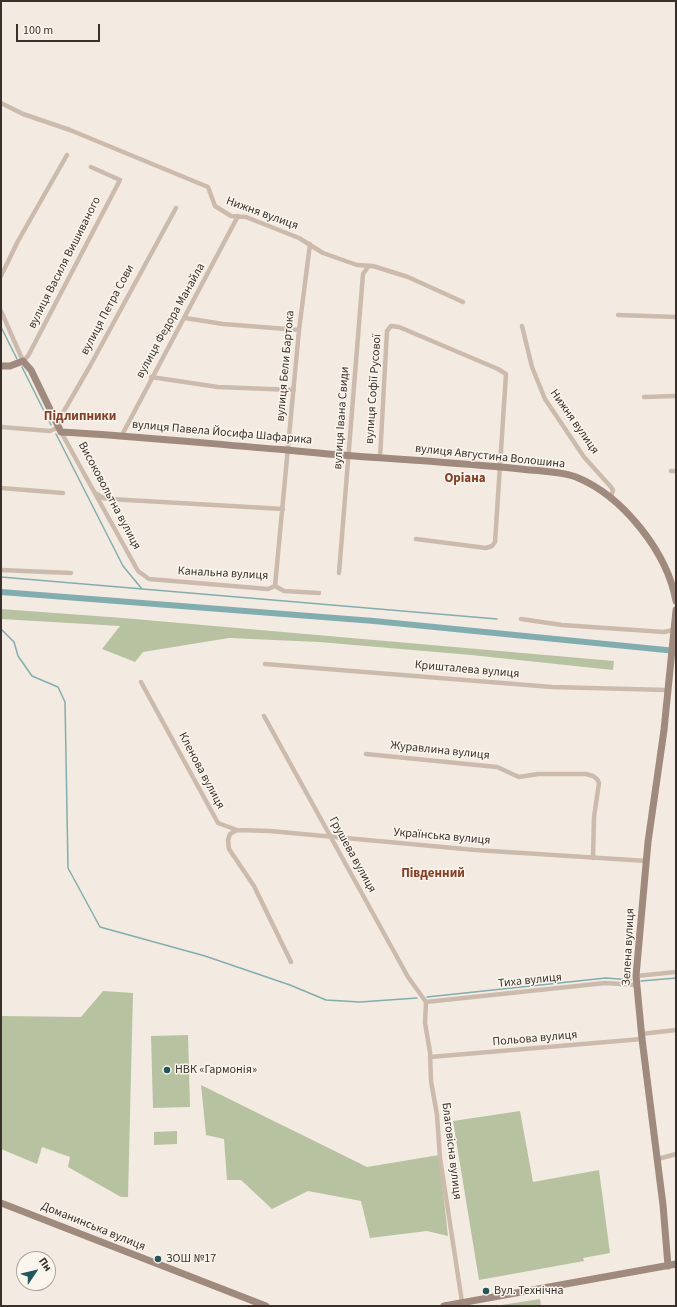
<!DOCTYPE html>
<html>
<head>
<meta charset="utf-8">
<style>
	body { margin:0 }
	#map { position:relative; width:677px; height:1307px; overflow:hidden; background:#f3ebe1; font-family:"Source Sans 3",sans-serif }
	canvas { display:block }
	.frame { position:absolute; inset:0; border:2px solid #3a302b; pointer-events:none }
	.north { position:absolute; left:16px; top:1251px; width:40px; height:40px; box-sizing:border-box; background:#faf5ed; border:1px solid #ada69f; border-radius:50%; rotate:55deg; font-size:11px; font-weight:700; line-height:16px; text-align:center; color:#3a302b }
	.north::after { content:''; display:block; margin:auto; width:14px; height:18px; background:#20575c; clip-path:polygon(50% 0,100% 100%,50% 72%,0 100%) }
	.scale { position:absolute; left:16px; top:24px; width:84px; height:18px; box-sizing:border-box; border:2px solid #3a302b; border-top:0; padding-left:5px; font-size:12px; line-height:14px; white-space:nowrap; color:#3a302b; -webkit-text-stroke:3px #faf5ed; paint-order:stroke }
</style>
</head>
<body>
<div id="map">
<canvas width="677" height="1307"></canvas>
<div class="frame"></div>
<div class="north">Пн</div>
<div class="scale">100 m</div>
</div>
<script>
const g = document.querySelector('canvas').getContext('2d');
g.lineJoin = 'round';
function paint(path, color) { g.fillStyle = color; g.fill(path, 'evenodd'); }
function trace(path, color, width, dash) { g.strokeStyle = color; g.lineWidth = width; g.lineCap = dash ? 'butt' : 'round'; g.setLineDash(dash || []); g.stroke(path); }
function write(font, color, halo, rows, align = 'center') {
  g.font = font + ' "Source Sans 3",sans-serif'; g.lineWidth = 3; g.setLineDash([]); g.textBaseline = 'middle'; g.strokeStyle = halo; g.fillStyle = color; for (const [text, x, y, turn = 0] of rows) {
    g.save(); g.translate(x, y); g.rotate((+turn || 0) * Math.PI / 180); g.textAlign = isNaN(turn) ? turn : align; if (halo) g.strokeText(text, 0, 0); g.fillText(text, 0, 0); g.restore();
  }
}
const green = new Path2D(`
	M1 609 123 618 614 661 613 670 471 655 319 642 229 638 143 652 135 662 102 649 120 626 1 619Z
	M103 991 133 993 128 1197H121L68 1167 70 1157 42 1147 37 1164 1 1149V1016L81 1017Z
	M188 1035 190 1107 153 1108 151 1036Z
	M201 1085 367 1167 439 1155 448 1236 427 1231 370 1238 361 1201 308 1191 272 1209 241 1180H227L224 1139 206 1135Z
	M520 1111 533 1182 599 1170 610 1253 583 1258 584 1261 479 1280 453 1121Z
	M177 1131V1144L154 1145V1132Z
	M540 1299 541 1306H495Z`);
const stream = new Path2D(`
	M1 327 17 359
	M22 367 51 425
	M56 434 123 566 142 589
	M1 577 497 619
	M1 629 14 642 18 656 32 676 58 687 65 702 68 868 100 927 205 956 290 985 326 1000 360 1002 417 998
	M641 981 676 978
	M427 997 606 978 631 980`);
const canal = new Path2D(`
	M1 592 374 621 676 651`);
const street = new Path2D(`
	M1 103 23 114 70 130 208 187 215 206 231 216 246 217 299 238 323 253 357 265 373 266 408 277 463 302
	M1 276 18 241 67 155
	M1 311 23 361 28 356 120 180 91 167
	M618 315 676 317
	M185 318 223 324 299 330
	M522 326 532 367 545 399 584 457 611 487 613 490 610 499
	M151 377 218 387 294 390
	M644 397 676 396
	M55 420 64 411 90 366 176 208
	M1 427 50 431 59 427
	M61 432 138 571 149 579 268 589 275 586 284 591 319 593
	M122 435 238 216
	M380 458 387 331 391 326 399 327 498 369 506 374 495 542 492 546 486 548 416 539
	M671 471H676
	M1 488 63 493
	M95 493 103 498 110 499 283 509
	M1 570 71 573
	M339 573 363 274 368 267
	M275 586 299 330 310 244
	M521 619 562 625 664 632 673 630
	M265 664 552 687 667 690
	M141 682 218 823 237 830 230 834 228 840 229 849 254 886 291 962
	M264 716 408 977 426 1002
	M366 754 497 767 519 777 538 774H586L593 776 597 779 599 783 594 817 593 858
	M237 830 270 831 475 850 647 861
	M636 976 676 972
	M426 1002 425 1023 430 1052 431 1081 437 1115 440 1158 462 1302
	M426 1002 605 983 637 985
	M641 1034 676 1030
	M430 1057 642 1039
	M658 1159 676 1154`);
const secondary = new Path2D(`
	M1 366H10L23 361 31 370 61 432C137 436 211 444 287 450 333 455 380 458 427 461 461 464 495 466 529 470 545 471 562 472 576 477 623 496 667 552 676 601
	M1 1203 266 1306
	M668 1266 663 1205 642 1039 636 976 648 842 664 730 676 610
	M444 1306 676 1264`);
const markers = [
	[167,1070,4,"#20575c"],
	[158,1259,4,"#20575c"],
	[486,1291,4,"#20575c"]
];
const streetNames = [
	["Нижня вулиця",262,214,20],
	["вулиця Василя Вишиваного",65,263,-63],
	["вулиця Петра Сови",108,310,-62],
	["вулиця Федора Манайла",171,321,-61],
	["вулиця Бели Бартока",286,366,-85],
	["вулиця Софії Русової",374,389,-86],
	["вулиця Івана Свиди",342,418,-86],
	["Нижня вулиця",574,422,55],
	["вулиця Павела Йосифа Шафарика",222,433,5],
	["вулиця Августина Волошина",490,457,6],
	["Високовольтна вулиця",109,496,62],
	["Канальна вулиця",223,574,3],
	["Кришталева вулиця",467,670,5],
	["Журавлина вулиця",440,751,6],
	["Кленова вулиця",201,771,62],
	["Українська вулиця",442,837,5],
	["Грушева вулиця",352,855,61],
	["Зелена вулиця",629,947,-87],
	["Тиха вулиця",530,981,-6],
	["Польова вулиця",535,1039,-5],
	["Благовісна вулиця",451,1151,83],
	["Доманинська вулиця",93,1227,22]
];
const poiNames = [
	["НВК «Гармонія»",175,1070],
	["ЗОШ №17",166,1259],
	["Вул. Технічна",494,1291]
];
const neighbourhoodNames = [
	["Підлипники",80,417],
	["Оріана",465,479],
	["Південний",433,874]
];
paint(green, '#b7c3a0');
trace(stream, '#80aeb0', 1.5);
trace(canal, '#80aeb0', 6);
trace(street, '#ccbbac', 4.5);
trace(secondary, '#a08a7d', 7);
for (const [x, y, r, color] of markers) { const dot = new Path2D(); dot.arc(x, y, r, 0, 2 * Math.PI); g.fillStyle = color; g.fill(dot); trace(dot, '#faf5ed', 1.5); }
write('12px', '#3a302b', '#faf5ed', streetNames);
write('12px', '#3a302b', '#faf5ed', poiNames, 'left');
write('bold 13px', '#883e24', '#faf5ed', neighbourhoodNames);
</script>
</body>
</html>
